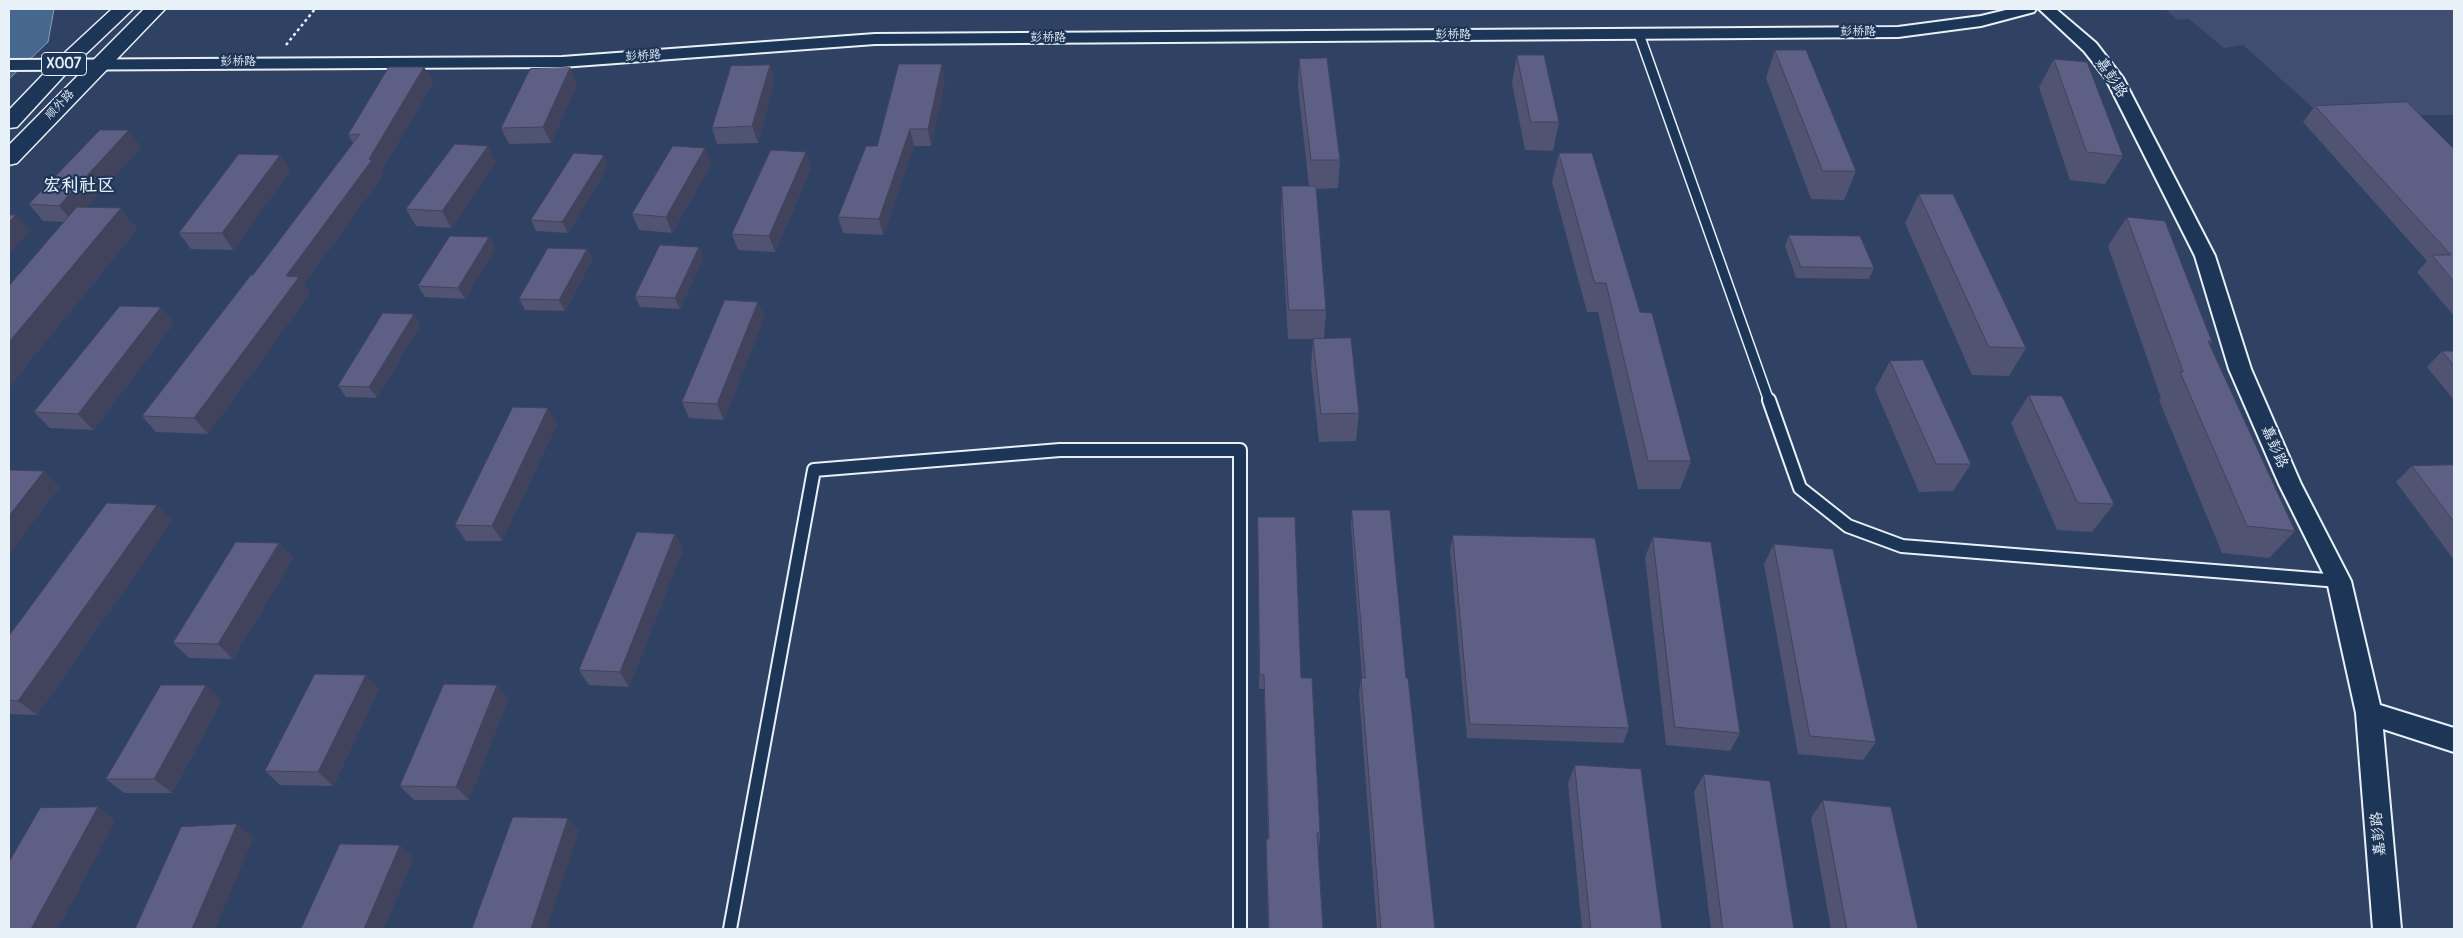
<!DOCTYPE html>
<html>
<head>
<meta charset="utf-8">
<style>
	body { margin:0 }
	#map { position:relative; width:2463px; height:938px; overflow:hidden; background:#304264; font-family:Pangolin,sans-serif }
	canvas { display:block }
	.frame { position:absolute; inset:0; border:10px solid #e8f1f8; pointer-events:none }
</style>
</head>
<body>
<div id="map">
<canvas width="2463" height="938"></canvas>
<div class="frame"></div>
</div>
<script>
const g = document.querySelector('canvas').getContext('2d');
g.lineJoin = 'round';
function paint(path, color) { g.fillStyle = color; g.fill(path, 'evenodd'); }
function trace(path, color, width, dash) { g.strokeStyle = color; g.lineWidth = width; g.lineCap = dash ? 'butt' : 'round'; g.setLineDash(dash || []); g.stroke(path); }
function write(font, color, halo, rows, align = 'center') {
  g.font = font + ' Pangolin,"LXGW WenKai TC",sans-serif'; g.lineWidth = 4.5; g.setLineDash([]); g.textBaseline = 'middle'; g.strokeStyle = halo; g.fillStyle = color; for (const [text, x, y, turn = 0] of rows) {
    g.save(); g.translate(x, y); g.rotate((+turn || 0) * Math.PI / 180); g.textAlign = isNaN(turn) ? turn : align; if (halo) g.strokeText(text, 0, 0); g.fillText(text, 0, 0); g.restore();
  }
}
const built = new Path2D(`
	M2165 9H2454V115H2321L2243 45 2224 48 2189 19 2178 20Z`);
const water = new Path2D(`
	M11 9H54L48 42 9 79V12Z`);
const path = new Path2D(`
	M286 45 315 9`);
const laneFar1 = new Path2D(`
	M1639 34 1769 401`);
const lane = new Path2D(`
	M1769 400 1800 488 1848 526 1902 546 2339 581
	M730 929 814 470 1060 450H1240V929`);
const street = new Path2D(`
	M2010 9H2036L2034 12 1981 26 1898 37 875 44 562 67 9 70V60L562 57 875 34 1898 27 1981 16Z
	M2039 9H2056L2096 43 2123 78 2215 256 2251 369 2301 484 2351 581 2380 705 2454 728V752L2383 729 2401 929H2373L2356 713 2327 581 2279 484 2229 369 2195 256 2106 79 2084 51Z`);
const primary = new Path2D(`
	M112 9H133L72 67 17 127 9 128V110L58 59Z
	M144 9H165L17 163 9 165V145Z`);
const wall = new Path2D(`
	M1775 50 1856 171 1844 200 1811 199 1766 78Z
	M1517 55 1559 122 1553 151 1525 150 1512 83Z
	M1299 59 1340 160 1338 188 1316 189 1326 310 1324 339H1288L1281 215 1282 186H1309L1298 87Z
	M2054 59 2123 156 2105 184 2070 180 2039 87Z
	M770 65 774 81 758 143 717 144 712 128Z
	M424 67 433 83 380 173 382 176 304 284 310 293 208 434 156 432 142 416 253 275 353 143 348 135Z
	M945 80 931 146H914L883 235 843 233 838 217 877 146Z
	M577 84 551 143 509 144 501 128Z
	M2315 106 2454 149V316L2417 272 2427 261 2303 122Z
	M141 147 86 207 121 208 137 229 9 387V286L64 222 43 221 29 204Z
	M806 152 811 168 775 252 738 250 732 234Z
	M1559 153 1640 312 1691 461 1680 489H1638L1598 312H1587L1552 182Z
	M280 155 290 171 233 250 191 249 179 233Z
	M496 162 451 228 416 226 406 209Z
	M711 164 672 233 639 230 632 214Z
	M608 166 568 233 536 231 531 220Z
	M1919 194 2026 348 2009 376 1972 375 1905 223Z
	M2127 217 2212 342 2209 345 2295 531 2269 558 2222 553 2159 400 2161 398 2108 246Z
	M1789 235 1874 268 1869 279 1796 278 1785 246Z
	M489 237 495 248 465 299 425 297 418 286Z
	M699 247 703 258 680 309 640 307 635 296Z
	M587 249 592 260 565 311 525 310 519 299Z
	M758 302 764 318 724 420 689 418 682 402Z
	M174 323 93 430 50 428 34 412Z
	M420 325 377 398 346 397 338 386Z
	M1313 339 1359 413 1356 441 1319 442 1311 368Z
	M2442 351H2454V400L2427 367Z
	M1890 361 1971 464 1953 491 1919 492 1875 389Z
	M2029 395 2114 504 2092 532 2057 530 2011 423Z
	M557 424 502 541H466L455 525Z
	M2454 465V560L2396 482 2412 466Z
	M157 505 172 521 37 715 9 714V636Z
	M1352 510 1406 678 1435 929H1377L1359 693 1361 678H1362L1351 526Z
	M1258 517 1301 678 1320 833 1319 847H1318L1323 929H1268L1266 852V839H1268L1264 689H1259Z
	M675 534 683 549 629 687 589 685 579 670Z
	M1453 535 1629 728 1623 743 1467 738 1450 550Z
	M1653 537 1740 733 1730 751 1666 745 1645 557Z
	M279 543 293 558 233 659 189 658 173 643Z
	M1774 544 1876 742 1863 760 1798 754 1764 564Z
	M497 685 508 699 469 800H414L400 786Z
	M379 689 333 786 280 785 265 771Z
	M222 700 172 793H124L106 779Z
	M1575 765 1662 929H1582L1568 783Z
	M1704 774 1794 929H1711L1694 792Z
	M1823 800 1918 929H1831L1811 818Z`);
const shadedWall = new Path2D(`
	M942 64 945 80 931 146 928 129Z
	M770 65 774 81 758 143 752 126Z
	M424 67 433 83 380 173 382 176 304 284 310 293 208 434 194 418 286 276 369 159Z
	M570 68 577 84 551 143 543 127Z
	M910 129 914 146 883 235 879 219Z
	M129 130 141 147 73 222 59 206Z
	M488 146 496 162 451 228 442 211Z
	M705 148 711 164 672 233 666 217Z
	M806 152 811 168 775 252 769 236Z
	M280 155 290 171 233 250 222 233Z
	M604 155 608 166 568 233 562 222Z
	M121 208 137 229 9 387V342Z
	M16 215 30 231 9 254V222Z
	M489 237 495 248 465 299 458 288Z
	M699 247 703 258 680 309 675 298Z
	M587 249 592 260 565 311 559 300Z
	M758 302 764 318 724 420 717 404Z
	M161 307 174 323 93 430 78 414Z
	M414 314 420 325 377 398 369 387Z
	M548 408 557 424 502 541 492 526Z
	M44 471 60 487 9 554V516Z
	M157 505 172 521 37 715 18 701Z
	M675 534 683 549 629 687 620 672Z
	M279 543 293 558 233 659 218 644Z
	M366 675 379 689 333 786 318 772Z
	M206 685 222 700 172 793 154 779Z
	M497 685 508 699 469 800 456 787Z
	M98 807 116 820 58 929H31Z
	M568 818 579 831 547 929H531Z
	M237 824 254 837 215 929H192Z
	M400 845 414 858 384 929H364Z`);
const building = new Path2D(`
	M1775 50H1806L1856 171H1823Z
	M1517 55H1544L1559 122H1531Z
	M1327 58 1340 160H1311L1299 59Z
	M2054 59 2087 62 2123 156 2087 152Z
	M899 64H942L928 129H910L879 219 838 217 866 146H877Z
	M770 65 752 126 712 128 731 66Z
	M389 67H424L369 159 372 160 286 276 299 277 194 418 142 416 251 275H253L360 134 348 135Z
	M570 68 543 127 501 128 530 69Z
	M2407 102 2454 149V282L2432 255H2451L2315 106Z
	M100 130H129L59 206 29 204Z
	M455 144 488 146 442 211 406 209Z
	M673 146 705 148 666 217 632 214Z
	M771 150 806 152 769 236 732 234Z
	M574 153 604 155 562 222 531 220Z
	M1559 153H1592L1640 312 1652 313 1691 461H1648L1606 283H1595Z
	M239 154 280 155 222 233H179Z
	M1282 186H1316L1326 310H1289Z
	M1919 194H1953L2026 348 1989 347Z
	M77 207 121 208 9 342V286Z
	M9 215H16L9 222Z
	M2127 217 2165 221 2212 342 2208 341 2295 531 2247 526 2180 372H2183Z
	M1789 235 1860 236 1874 268 1801 267Z
	M450 236 489 237 458 288 418 286Z
	M660 245 699 247 675 298 635 296Z
	M548 248 587 249 559 300 519 299Z
	M725 300 758 302 717 404 682 402Z
	M120 306 161 307 78 414 34 412Z
	M383 313 414 314 369 387 338 386Z
	M1351 338 1359 413 1321 414 1313 339Z
	M2442 351H2454V365Z
	M1923 360 1971 464H1936L1890 361Z
	M2029 395 2062 396 2114 504 2078 503Z
	M513 407 548 408 492 526 455 525Z
	M2454 465V522L2412 466Z
	M9 470 44 471 9 516Z
	M107 503 157 505 18 701 9 700V636Z
	M1352 510H1390L1406 678H1408L1435 929H1381L1361 678H1365Z
	M1258 517H1295L1301 678H1312L1320 833H1317L1323 929H1269L1266 839H1269L1264 675H1260Z
	M637 532 675 534 620 672 579 670Z
	M1453 535 1595 538 1629 728 1470 724Z
	M1653 537 1711 542 1740 733 1675 727Z
	M236 542 279 543 218 644 173 643Z
	M1774 544 1833 549 1876 742 1810 736Z
	M315 674 366 675 318 772 265 771Z
	M444 684 497 685 456 787 400 786Z
	M161 685H206L154 779H106Z
	M1575 765 1641 769 1662 929H1591Z
	M1704 774 1770 781 1794 929H1723Z
	M1823 800 1891 807 1918 929H1847Z
	M98 807 31 929H9V862L40 808Z
	M513 817 568 818 531 929H472Z
	M237 824 192 929H135L181 827Z
	M340 844 400 845 364 929H301Z`);
const farStreetnames = [
	["彭桥路",1858,32],
	["彭桥路",1453,35],
	["彭桥路",1048,38],
	["彭桥路",643,56,-4],
	["彭桥路",238,62],
	["顺外路",60,105,-46]
];
const shields = [
	[64,64,45]
];
const shieldNames = [
	["X007",64,64]
];
const streetNames = [
	["嘉彭路",2111,78,57],
	["嘉彭路",2274,447,66],
	["嘉彭路",2379,834,-95]
];
const quarterNames = [
	["宏利社区",79,186]
];
paint(built, '#414e71');
paint(water, '#46688d');
trace(water, '#879fb8', 1);
trace(laneFar1, '#e8f1f8', 12);
trace(lane, '#e8f1f8', 16);
trace(street, '#e8f1f8', 4);
trace(primary, '#e8f1f8', 3);
trace(path, '#e8f1f8', 2.5, [3, 3]);
trace(laneFar1, '#1d3557', 9);
trace(lane, '#1d3557', 12);
paint(street, '#1d3557');
paint(primary, '#1d3557');
paint(wall, '#505372');
paint(shadedWall, '#41435c');
paint(building, '#5d6084');
trace(building, '#41435c', 1);
write('12px', '#e8f1f8', '#1d3557', farStreetnames);
for (const [x, y, w] of shields) { const box = new Path2D(); box.roundRect(x - w / 2, y - 11.5, w, 23, 4); g.fillStyle = '#1d3557'; g.fill(box); trace(box, '#e8f1f8', 1); }
write('bold 14px', '#e8f1f8', null, shieldNames);
write('15px', '#e8f1f8', '#1d3557', streetNames);
write('bold 18px', '#e8f1f8', '#1d3557', quarterNames);
</script>
</body>
</html>
